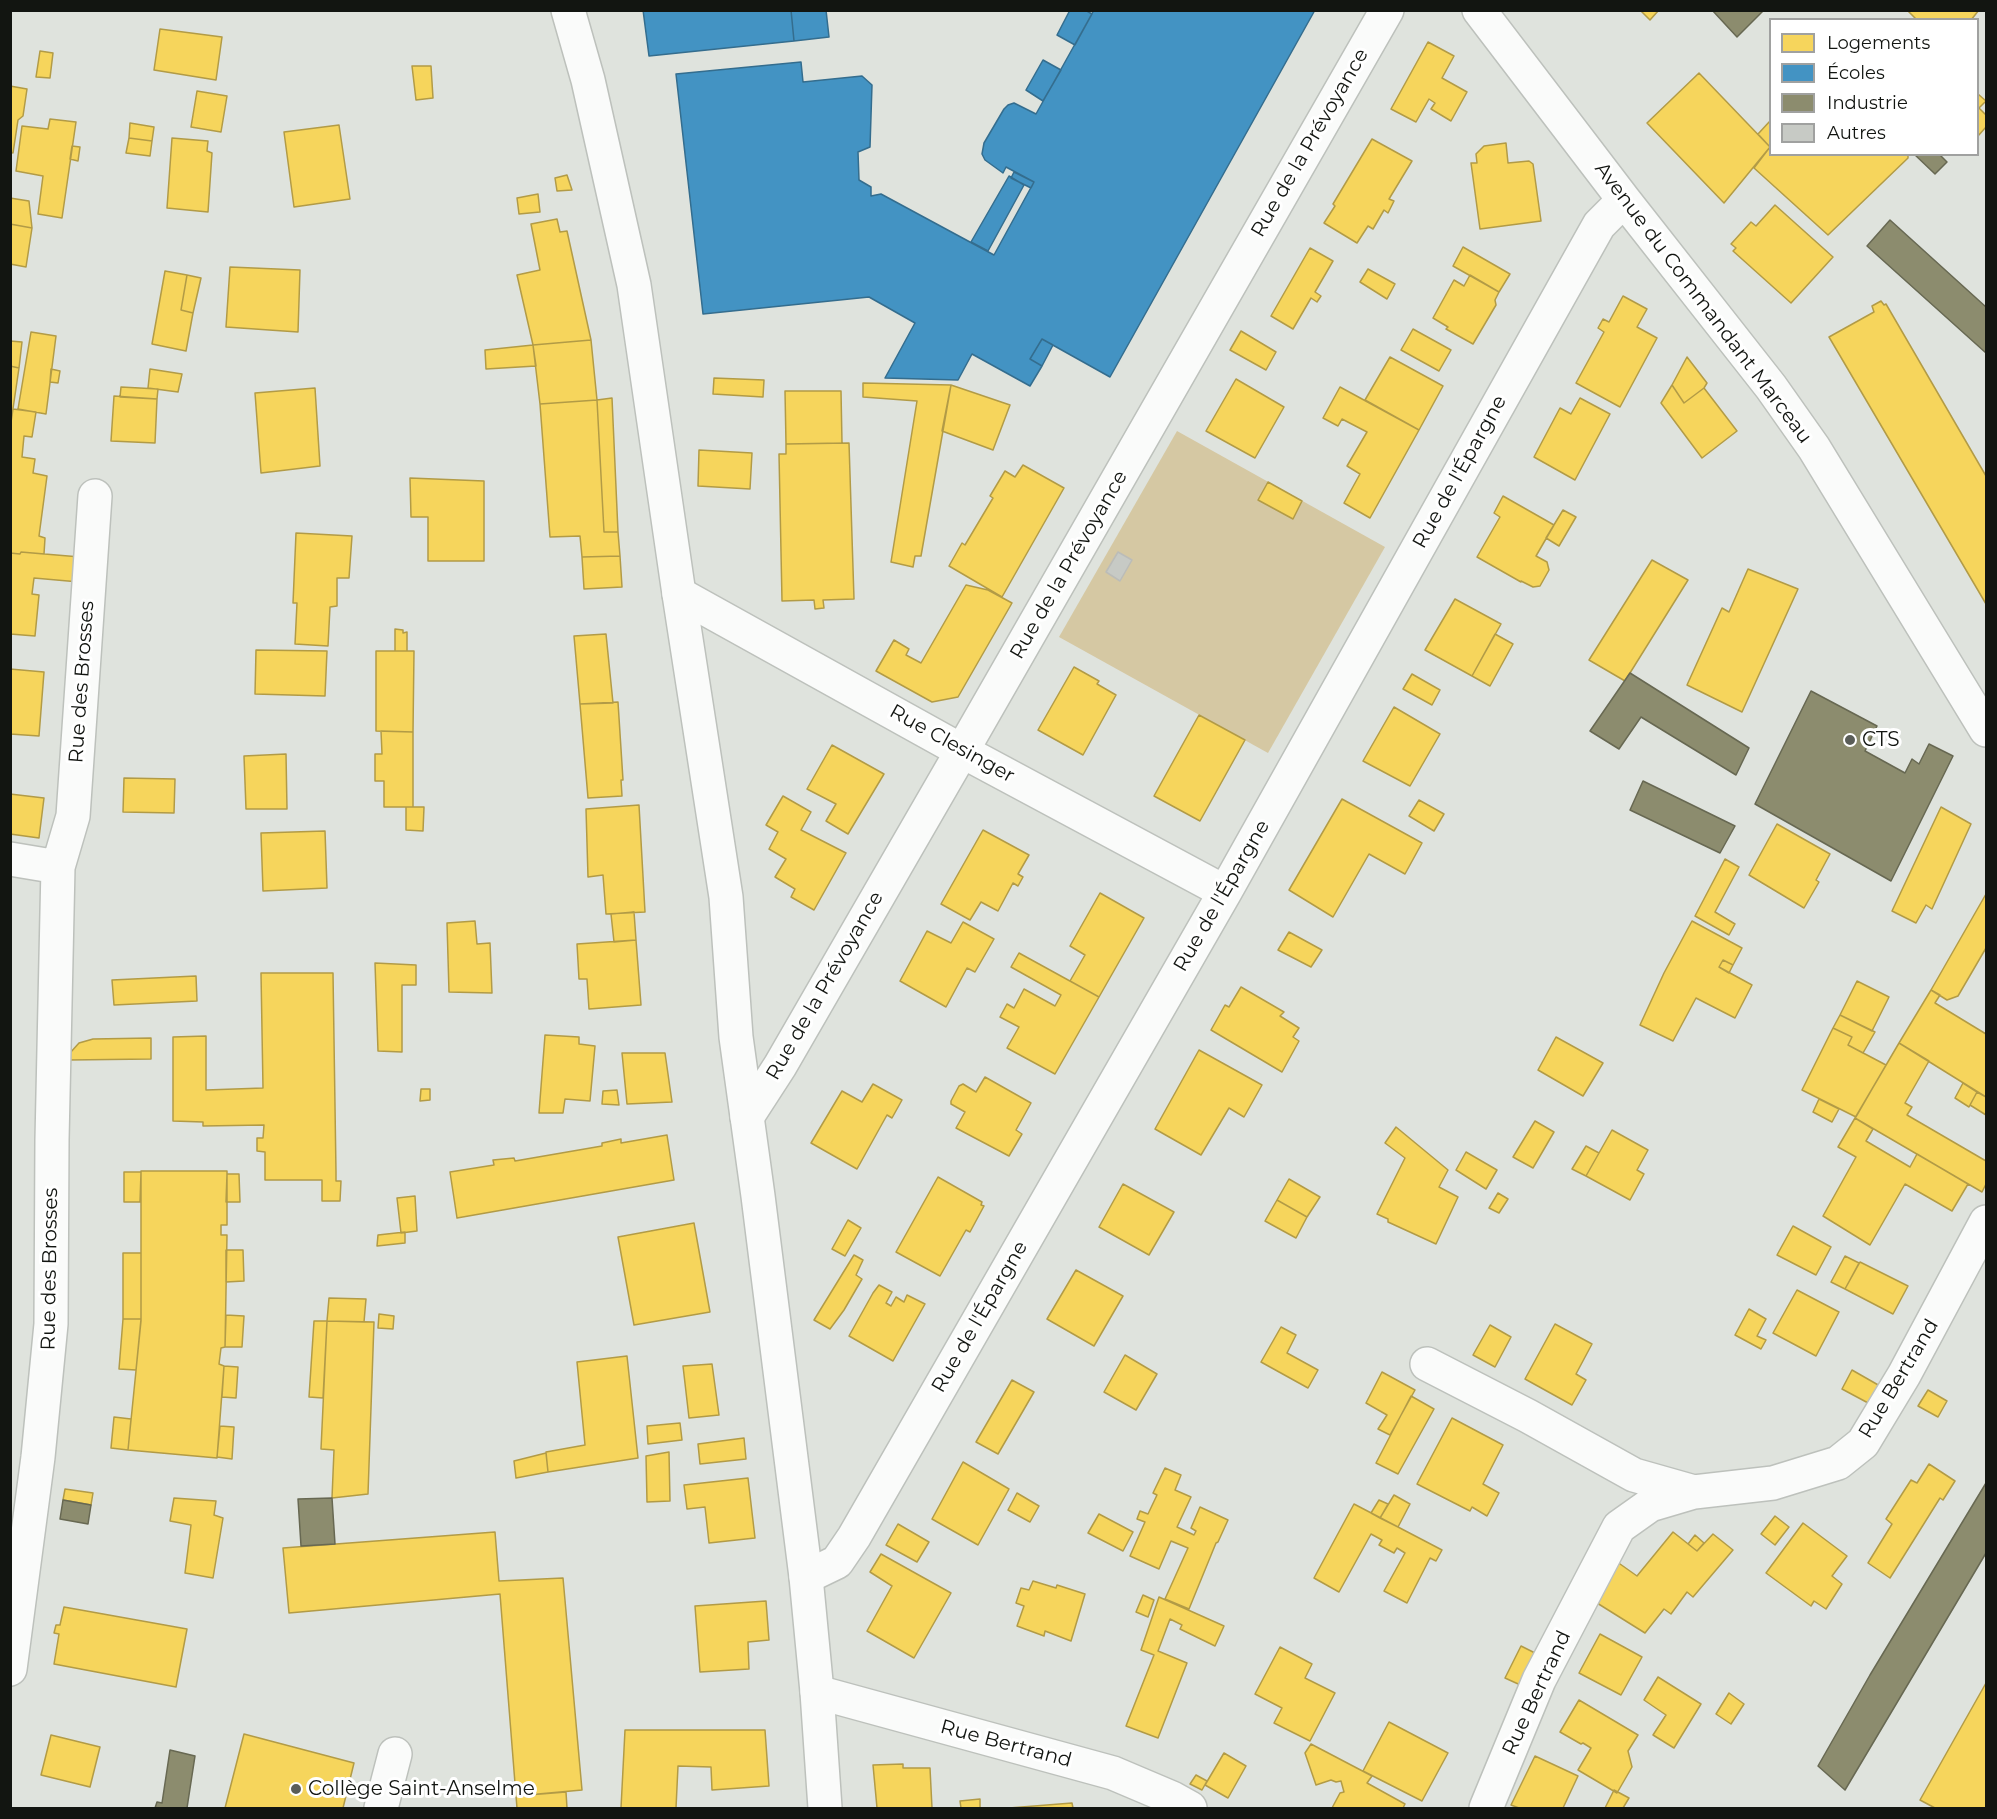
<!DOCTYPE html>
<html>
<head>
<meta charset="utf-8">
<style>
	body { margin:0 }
	#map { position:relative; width:1997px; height:1819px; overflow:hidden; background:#dfe3dd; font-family:Montserrat,sans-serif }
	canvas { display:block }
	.frame { position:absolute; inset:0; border:12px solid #121511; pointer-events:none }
	.legend { position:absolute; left:1769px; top:18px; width:210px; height:138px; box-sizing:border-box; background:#fff; border:2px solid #a0a1a0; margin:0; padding:8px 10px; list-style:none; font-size:18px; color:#121511 }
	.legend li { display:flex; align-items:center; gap:12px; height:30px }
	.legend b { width:30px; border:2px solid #a0a1a0 }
</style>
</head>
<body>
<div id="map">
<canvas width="1997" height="1819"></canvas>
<div class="frame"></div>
<ul class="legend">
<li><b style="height:16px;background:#f6d55c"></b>Logements</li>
<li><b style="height:16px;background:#4393c3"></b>Écoles</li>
<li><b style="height:16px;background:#8c8c6e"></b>Industrie</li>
<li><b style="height:16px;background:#c7cac5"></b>Autres</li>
</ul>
</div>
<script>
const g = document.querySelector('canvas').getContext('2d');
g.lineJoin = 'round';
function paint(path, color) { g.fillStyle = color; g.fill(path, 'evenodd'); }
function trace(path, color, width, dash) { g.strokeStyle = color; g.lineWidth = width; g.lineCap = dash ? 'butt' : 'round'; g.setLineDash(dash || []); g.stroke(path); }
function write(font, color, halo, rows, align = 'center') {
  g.font = font + ' Montserrat,sans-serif'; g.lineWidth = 6; g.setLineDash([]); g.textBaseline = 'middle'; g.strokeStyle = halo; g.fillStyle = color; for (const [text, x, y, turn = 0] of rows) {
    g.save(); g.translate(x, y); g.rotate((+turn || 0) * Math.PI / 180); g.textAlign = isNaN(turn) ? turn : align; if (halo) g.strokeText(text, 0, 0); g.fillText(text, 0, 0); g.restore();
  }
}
const green = new Path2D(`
	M1177 431 1385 547 1268 753 1059 637Z`);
const homes = new Path2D(`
	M1640 10H1659L1650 20Z
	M1907 10H1979L1971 20H1917Z
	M160 29 222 37 216 80 154 70Z
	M1428 42 1454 56 1442 78 1467 92 1451 121 1431 109 1435 103 1429 99 1416 122 1391 109Z
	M40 51 53 53 50 78 36 77Z
	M412 66H431L433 98 416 100Z
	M1699 73 1770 147 1724 203 1647 123Z
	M10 86 27 89 23 116 18 120 13 153 10 152Z
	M197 91 227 96 221 132 191 127Z
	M1978 94 1986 101 1979 108 1986 115V127L1978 136Z
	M50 119 76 122 62 218 38 214 43 176 16 171 22 126 48 129Z
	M1770 121V154H1908V158L1828 235 1754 168 1770 147 1758 134Z
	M130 123 154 127 152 141 129 138Z
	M339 125 350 199 294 207 284 132Z
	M129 138 152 141 150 156 126 153Z
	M172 138 208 141 207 151 212 153 208 212 167 208Z
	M1372 139 1412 161 1389 199 1394 201 1388 213 1384 210 1373 229 1368 226 1357 243 1324 223 1335 206 1333 204Z
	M1506 143 1508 163 1529 161 1533 164 1541 221 1480 229 1471 163H1477L1476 154 1484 146Z
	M72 146 80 147 78 161 70 159Z
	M567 175 572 190 557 191 555 178Z
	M538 194 540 212 519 214 517 198Z
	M10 198 29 201 32 228 10 224Z
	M1775 205 1833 257 1791 303 1733 251 1736 248 1731 244 1751 222 1756 226Z
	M557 219 560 232 567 231 591 340 533 345 517 275 540 270 531 224Z
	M10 224 32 228 26 267 10 264Z
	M1463 247 1510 274 1499 292 1453 266Z
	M1310 248 1333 261 1315 292 1321 296 1317 302 1311 298 1293 329 1271 316Z
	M230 267 300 270 298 332 226 327Z
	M1368 269 1395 284 1387 299 1360 282Z
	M165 271 187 275 181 310 193 313 186 351 152 344Z
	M187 275 201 278 193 313 181 310Z
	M1470 275 1499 292 1495 300 1496 305 1473 344 1446 329 1448 327 1433 318 1454 280 1464 286Z
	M1623 296 1647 309 1637 327 1657 338 1620 407 1576 383 1604 332 1598 328 1603 319 1609 322Z
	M1881 301 1884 305 1886 304 1986 476V604L1829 337 1874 312 1872 306Z
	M1413 329 1451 350 1439 371 1401 350Z
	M1241 331 1276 352 1266 370 1230 350Z
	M31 332 56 336 46 414 18 409Z
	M591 340 597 400 540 404 533 345Z
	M10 341 22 342 19 368 10 366Z
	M533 345 536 366 486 369 485 350Z
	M1390 357 1443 386 1419 430 1365 400Z
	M1687 357 1707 383 1704 388 1684 403 1672 385Z
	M10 366 19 368 10 429Z
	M51 369 60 371 58 383 50 382Z
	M150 369 182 374 178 392 148 388Z
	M714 378 764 380 763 397 713 394Z
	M1236 379 1284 407 1255 458 1206 431Z
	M863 383 951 385 921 556H915L913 567 891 562 917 401 863 397Z
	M951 385 1010 405 993 450 942 431Z
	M1672 385 1684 403 1704 388 1737 431 1702 458 1661 403Z
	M121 387 158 389 157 399 120 397Z
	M1340 387 1419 430 1370 518 1344 503 1360 474 1347 466 1367 432 1342 419 1338 426 1323 418Z
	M315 388 320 466 261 473 255 393Z
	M785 391H841L842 443 786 444Z
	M114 396 157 399 155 443 111 441Z
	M612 398 618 532H604L597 400Z
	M1580 398 1610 414 1575 480 1534 457 1560 408 1571 414Z
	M597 400 604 532H618L620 556 582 557 580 536 550 537 540 404Z
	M13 409 36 412 32 437 24 436 22 457 35 459 33 473 47 476 39 536 45 538 44 554 21 552 20 554 10 553V429Z
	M849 443 854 599 823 600 824 608 815 609 814 600 782 601 779 454H786V444Z
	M699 450 752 453 750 489 698 486Z
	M1023 465 1064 488 1002 597 949 566 962 543 965 545 993 498 990 496 1005 471 1015 477Z
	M410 478 484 481V561H428V517H411Z
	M1268 482 1302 501 1293 519 1258 500Z
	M1503 496 1554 525 1536 556 1547 562 1549 570 1540 586 1533 587 1521 581V582L1477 557 1500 517 1494 513Z
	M1563 510 1576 517 1559 546 1546 538Z
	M296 533 352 536 349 578H337V606L330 607 328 646 295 644 297 603H293Z
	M21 552 80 557 79 582 34 578 32 594 39 595 35 636 10 634V553L20 554Z
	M620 556 622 587 584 589 582 557Z
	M1652 560 1688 580 1625 681 1589 660Z
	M1748 569 1798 589 1742 712 1687 685 1722 608 1729 612Z
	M966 585 988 590 1012 603 958 697 932 702 876 671 894 640 909 649 906 655 921 663Z
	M1455 599 1501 624 1472 676 1425 650Z
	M395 629 403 630V633L407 632V651H395Z
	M606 634 613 703 580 704 574 636Z
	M1495 634 1513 644 1490 686 1472 676Z
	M256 650 327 651 325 696 255 694Z
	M376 651H414L413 732 376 731Z
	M1074 667 1099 681 1097 684 1116 695 1083 755 1038 730Z
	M10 669 44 672 39 736 10 734Z
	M1412 674 1440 690 1432 705 1403 689Z
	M618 702 623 780H621L622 796 588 798 580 704Z
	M1394 707 1440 734 1410 786 1363 761Z
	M1199 715 1245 740 1200 821 1154 796Z
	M381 731 413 732V807H384V781H375V754H382Z
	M832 745 884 774 848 834 826 821 836 804 807 789Z
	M286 754 287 809H246L244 756Z
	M124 778 175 779 174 813 123 812Z
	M10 794 44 798 39 838 10 834Z
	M783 796 811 812 801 830 846 853 814 910 791 897 795 889 775 877 786 859 769 849 778 832 766 825Z
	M1342 799 1422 843 1405 874 1369 854 1333 917 1289 890Z
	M1419 800 1444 814 1434 831 1409 816Z
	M639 805 645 912 606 914 603 875 588 877 586 809Z
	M406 807H424L423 831 406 830Z
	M1941 807 1971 824 1932 909 1926 905 1916 923 1892 911Z
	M1777 824 1830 854 1816 880 1819 882 1804 908 1749 875Z
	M983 830 1029 855 1018 874 1023 877 1018 886 1013 883 998 911 981 902 970 920 941 904Z
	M325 831 327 888 263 891 261 833Z
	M1725 859 1739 867 1715 912 1735 924 1729 935 1695 916Z
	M1100 893 1144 918 1099 997 1070 981 1085 955 1070 946Z
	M1986 894V948L1958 996 1947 1000 1931 990Z
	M634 912 636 940 614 942 611 914Z
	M475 921 477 944 490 943 492 993 449 992 447 923Z
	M1692 921 1742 948 1733 965 1723 960 1719 967 1752 985 1735 1018 1696 998 1673 1041 1640 1025 1664 973Z
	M963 922 994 939 975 972 967 968 946 1007 900 981 927 931 951 943Z
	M1289 932 1322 950 1311 967 1278 950Z
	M636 940 641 1005 589 1009 587 979H579L577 944Z
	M1019 953 1099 997 1055 1074 1007 1048 1019 1027 1000 1017 1007 1004 1014 1008 1024 989 1055 1006 1061 995 1011 967Z
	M1723 960 1733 965 1729 973 1719 967Z
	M375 963 416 965V985H402V1052L378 1051Z
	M261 973H333L336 1172V1181H341L340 1201H322V1180H265V1152L257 1151V1138H263L264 1125 203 1126V1122L173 1121V1037L206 1036V1090L263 1088Z
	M196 976 197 1001 114 1005 112 980Z
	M1857 981 1889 997 1872 1031 1840 1015Z
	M1241 987 1284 1012 1280 1016 1299 1028 1293 1037 1299 1041 1282 1072 1211 1030 1225 1005 1229 1007Z
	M1931 990 1940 995 1935 1003 1986 1034V1097L1899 1043Z
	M1840 1015 1875 1032 1863 1053 1848 1045 1852 1037 1833 1028Z
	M1833 1028 1852 1037 1848 1045 1886 1065 1856 1117 1802 1090Z
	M545 1035 579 1037V1044L595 1046 590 1101 565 1099 563 1113H539Z
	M1556 1037 1603 1063 1583 1096 1538 1070Z
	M151 1038V1059L68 1060 70 1053 79 1043 93 1039Z
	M1899 1043 1929 1061 1905 1103 1912 1107 1907 1115 1986 1161V1184L1982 1192 1855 1118Z
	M1199 1050 1262 1085 1244 1117 1229 1108 1201 1155 1155 1129Z
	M622 1053H665L672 1102 627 1104Z
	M985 1077 1031 1103 1016 1130 1022 1134 1009 1156 956 1128 965 1112 951 1104V1101L959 1086 963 1084 976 1092Z
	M1963 1083 1977 1092 1969 1107 1955 1098Z
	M873 1084 902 1100 892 1118 887 1115 857 1169 811 1143 842 1091 862 1102Z
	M421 1089H430V1100L420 1101Z
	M617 1090 619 1105 602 1104 603 1091Z
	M1977 1092 1986 1097V1115L1970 1105Z
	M1819 1099 1839 1109 1832 1122 1813 1112Z
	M1855 1118 1873 1129 1866 1141 1910 1167 1917 1154 1968 1184 1952 1211 1905 1184 1870 1245 1823 1216 1856 1157 1838 1147Z
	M1535 1121 1554 1132 1533 1168 1513 1157Z
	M1396 1127 1448 1170 1439 1187 1458 1197 1436 1244 1388 1222V1219L1377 1214 1405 1158 1385 1143Z
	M1612 1130 1648 1150 1637 1170 1644 1174 1630 1200 1586 1176Z
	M667 1135 674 1180 457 1218 450 1172 494 1165 493 1160 514 1158 515 1161 602 1146V1143L621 1139V1143Z
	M1586 1146 1599 1153 1586 1176 1572 1169Z
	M1466 1152 1497 1170 1486 1189 1456 1170Z
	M141 1171H227V1225H221V1235H227L225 1347 221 1348 219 1364 224 1366 217 1458 128 1450 141 1321Z
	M124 1172H141L140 1202H124Z
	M227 1174H239L240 1202H226Z
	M938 1177 982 1202 981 1205 984 1206 970 1232 966 1230 940 1276 896 1252Z
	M1289 1179 1320 1197 1307 1217 1277 1200Z
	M1123 1184 1174 1212 1149 1255 1099 1227Z
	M1498 1193 1508 1199 1499 1213 1489 1208Z
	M415 1196 417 1231 401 1233 397 1198Z
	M1277 1200 1307 1217 1296 1238 1265 1221Z
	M848 1220 861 1228 845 1256 832 1249Z
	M694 1223 710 1312 634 1325 618 1237Z
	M1793 1226 1831 1247 1816 1275 1777 1255Z
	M405 1232V1243L377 1246 378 1235Z
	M226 1250H243L244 1281 226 1282Z
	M123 1253H141V1319H123Z
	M854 1255 863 1260 856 1275 862 1279 844 1310 830 1329 814 1320Z
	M1845 1256 1859 1263 1845 1289 1831 1282Z
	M1860 1262 1908 1286 1893 1314 1845 1289Z
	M1076 1270 1123 1296 1094 1346 1047 1319Z
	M879 1285 892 1292 886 1303 891 1306 896 1297 904 1302 907 1295 925 1304 893 1361 849 1336 873 1293Z
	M1797 1290 1839 1312 1816 1356 1773 1333Z
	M329 1298 366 1299 364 1322 327 1321Z
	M1749 1309 1766 1319 1757 1336 1766 1340 1761 1349 1735 1335Z
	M379 1314 394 1316 393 1329 378 1328Z
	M226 1315 244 1316 242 1347H225Z
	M123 1319H141L136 1370 119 1369Z
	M314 1321H327L323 1398 309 1397Z
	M327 1321 374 1322 368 1494 332 1498 334 1450 321 1449Z
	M1555 1324 1592 1344 1576 1374 1586 1380 1572 1405 1525 1379Z
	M1490 1325 1511 1337 1495 1367 1473 1355Z
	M1281 1327 1296 1335 1287 1353 1318 1370 1308 1388 1261 1362Z
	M1125 1355 1157 1374 1136 1410 1104 1392Z
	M627 1356 638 1458 548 1472 546 1452 585 1445 577 1362Z
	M712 1364 719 1415 689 1418 683 1366Z
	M224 1366 238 1367 236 1398 222 1397Z
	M1852 1370 1880 1386 1870 1404 1842 1389Z
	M1382 1372 1415 1390 1390 1435 1378 1429 1387 1415 1366 1403Z
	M1012 1380 1034 1392 998 1454 976 1442Z
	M1928 1390 1947 1401 1938 1417 1918 1406Z
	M1411 1396 1434 1409 1398 1474 1376 1463Z
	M114 1417 131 1419 128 1450 111 1448Z
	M1452 1418 1503 1445 1483 1484 1499 1493 1487 1516 1472 1507 1470 1511 1417 1484Z
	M680 1423 682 1440 648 1444 647 1426Z
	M220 1426 234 1427 232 1459 217 1457Z
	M744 1438 746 1459 700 1464 698 1444Z
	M669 1452 670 1501 647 1502 646 1456Z
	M546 1453 548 1472 516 1478 514 1461Z
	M963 1462 1009 1489 978 1545 932 1519Z
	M1929 1464 1955 1481 1943 1500 1940 1498 1890 1578 1868 1563 1892 1524 1886 1519 1911 1480 1917 1483Z
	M1165 1468 1181 1475 1175 1490 1191 1497 1177 1527 1194 1535 1196 1531 1191 1528 1200 1507 1228 1520 1218 1542 1216 1543 1189 1609 1165 1599 1188 1548 1171 1541 1159 1569 1130 1556 1145 1522 1137 1519 1140 1511 1148 1514 1157 1495 1153 1493Z
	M748 1478 755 1538 709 1543 705 1507 687 1509 684 1485Z
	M65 1489 93 1493 91 1505 63 1500Z
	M1017 1493 1039 1506 1030 1522 1008 1510Z
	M1394 1495 1410 1504 1398 1527 1380 1518Z
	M174 1498 216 1501 214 1515 223 1518 213 1578 185 1573 191 1525 170 1521Z
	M1379 1500 1388 1504 1380 1518 1371 1513Z
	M1354 1504 1442 1550 1436 1561 1430 1558 1407 1603 1384 1591 1405 1553 1397 1548 1394 1553 1379 1545 1382 1540 1371 1534 1339 1592 1314 1578Z
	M1099 1514 1133 1532 1123 1551 1088 1533Z
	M1775 1516 1789 1527 1775 1545 1761 1534Z
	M1803 1523 1847 1556 1832 1576 1842 1584 1826 1609 1814 1601 1811 1606 1766 1573Z
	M898 1524 929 1542 917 1562 886 1545Z
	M495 1532 499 1581 563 1578 582 1790 516 1796 500 1594 289 1613 283 1548Z
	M1673 1532 1697 1551 1713 1534 1733 1550 1693 1597 1687 1592 1671 1614 1664 1609 1645 1633 1589 1598 1613 1559 1637 1576Z
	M1695 1535 1704 1543 1697 1551 1688 1544Z
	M881 1554 951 1593 914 1658 867 1631 892 1586 870 1572Z
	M1033 1581 1056 1588 1057 1585 1085 1594 1071 1641 1045 1631 1044 1636 1017 1626 1024 1606 1016 1603 1021 1588 1029 1590Z
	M1143 1595 1154 1600 1148 1617 1136 1612Z
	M1159 1597 1224 1626 1215 1646 1180 1629 1182 1625 1170 1619 1158 1651 1187 1663 1158 1738 1126 1726 1154 1655 1141 1650Z
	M766 1601 769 1640 748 1642 749 1669 700 1672 695 1606Z
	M64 1607 187 1629 176 1687 54 1664 59 1634 54 1633 56 1625H60Z
	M1600 1634 1642 1657 1621 1695 1579 1673Z
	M1521 1646 1543 1657 1527 1688 1505 1678Z
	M1280 1647 1312 1664 1305 1678 1335 1693 1310 1741 1274 1723 1282 1708 1255 1694Z
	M1658 1677 1701 1704 1674 1748 1653 1735 1666 1715 1644 1700Z
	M1986 1683V1808H1935L1920 1800Z
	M1729 1693 1744 1704 1731 1724 1716 1714Z
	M1579 1700 1638 1735 1628 1751 1632 1767 1617 1793 1578 1770 1591 1748 1583 1743 1581 1744 1560 1732Z
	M1389 1722 1448 1753 1422 1801 1363 1771Z
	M625 1730H765L769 1786 712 1790 711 1767 678 1766 676 1808H621Z
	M244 1734 354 1763 343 1808H225Z
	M51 1735 100 1747 90 1787 41 1775Z
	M1311 1744 1372 1776 1367 1783 1405 1804 1403 1808H1332L1340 1793 1344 1792 1341 1781 1336 1782 1331 1780 1316 1785 1305 1753Z
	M1224 1753 1246 1766 1228 1798 1205 1785Z
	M1535 1756 1578 1776 1563 1808H1519L1511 1805Z
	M903 1764V1768H930L932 1808H877L873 1765Z
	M1196 1775 1207 1781 1202 1790 1190 1784Z
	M1614 1790 1629 1798 1623 1808H1605Z
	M566 1792 567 1808H517L516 1796Z
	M980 1799V1808H961L960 1801Z
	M1072 1803 1073 1808H1009Z`);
const schools = new Path2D(`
	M643 10H791L794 41 649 56Z
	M791 10H826L829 37 794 41Z
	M1070 10H1085L1092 14 1075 45 1057 35Z
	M1094 10H1315L1110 377 1042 339 1030 359 1042 366 1030 386 972 354 958 380 885 378 915 323 869 297 703 314 676 74 801 62 803 82 862 76 872 85 870 147 858 152 859 180 871 187V196L881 194 994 255 1034 182 1006 167 1003 173 985 160 982 154 984 143 1004 109 1008 105 1014 103 1036 114Z
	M1043 60 1061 70 1043 101 1026 90Z
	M1014 172 1034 182 1031 188 1011 178Z
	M1009 176 1024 185 988 251 971 242Z
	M1042 339 1053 345 1042 366 1030 359Z`);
const industry = new Path2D(`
	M1712 10H1764L1737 37Z
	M1914 154H1939L1947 162 1935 174Z
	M1890 220 1986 307V353L1867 246Z
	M1630 673 1749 748 1736 775 1641 717 1619 749 1590 731Z
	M1811 691 1877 726 1865 751 1905 773 1912 759 1919 764 1929 744 1953 756 1891 881 1755 804Z
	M1643 781 1735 826 1720 853 1630 810Z
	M1986 1483V1553L1845 1790 1818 1766 1870 1675Z
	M332 1498 335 1544 301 1546 298 1499Z
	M63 1500 91 1505 88 1524 60 1519Z
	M170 1750 195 1756 187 1808H155L157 1802 162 1803Z`);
const building = new Path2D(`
	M1118 552 1132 560 1120 581 1106 572Z`);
const minor = new Path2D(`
	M1479 10 1624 200 1771 387 1814 448 1986 730
	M679 594 962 751 1225 892
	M10 859 58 867
	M747 1117 780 1066 962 751 1387 10
	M1427 1364 1528 1416 1634 1475 1694 1492
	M806 1577 837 1562 854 1537 1225 892 1599 225 1624 200
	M10 1669 38 1457 51 1324 52 1140 58 867 73 816 95 496
	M817 1692 1113 1773 1172 1798 1190 1808
	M381 1808 395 1754
	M1486 1808 1539 1680 1619 1527 1650 1505 1694 1492 1773 1483 1838 1463 1863 1443 1904 1375 1986 1222`);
const tertiary = new Path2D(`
	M568 10 588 80 634 285 679 594 726 897 736 1037 758 1196 806 1577 817 1692 825 1808`);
const markers = [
	[1850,740,6,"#5a5d58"],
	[296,1789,6,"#5a5d58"]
];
const streetNames = [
	["Rue de la Prévoyance",1310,143,-60],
	["Avenue du Commandant Marceau",1703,303,53],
	["Rue de l'Épargne",1460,472,-61],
	["Rue de la Prévoyance",1069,565,-60],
	["Rue des Brosses",82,682,-86],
	["Rue Clesinger",952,744,29],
	["Rue de l'Épargne",1222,896,-60],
	["Rue de la Prévoyance",825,986,-60],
	["Rue des Brosses",50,1269,-89],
	["Rue de l'Épargne",980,1317,-60],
	["Rue Bertrand",1899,1379,-59],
	["Rue Bertrand",1537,1693,-65],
	["Rue Bertrand",1006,1744,15]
];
const poiNames = [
	["CTS",1862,740],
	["Collège Saint-Anselme",308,1789]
];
paint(green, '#d5c8a3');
paint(homes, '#f6d55c');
trace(homes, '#b29b46', 1.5);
paint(schools, '#4393c3');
trace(schools, '#346d8e', 1.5);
paint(industry, '#8c8c6e');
trace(industry, '#676852', 1.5);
paint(building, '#c7cac5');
trace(building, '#bbbcb8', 1.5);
trace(minor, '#bdc1bc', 36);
trace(tertiary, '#bdc1bc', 36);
trace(minor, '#fafbfa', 33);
trace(tertiary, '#fafbfa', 33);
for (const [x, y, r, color] of markers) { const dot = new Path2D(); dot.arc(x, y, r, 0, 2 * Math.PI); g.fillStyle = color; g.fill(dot); trace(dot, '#fff', 2); }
write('20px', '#121511', '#fff', streetNames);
write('20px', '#121511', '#fff', poiNames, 'left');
</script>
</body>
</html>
